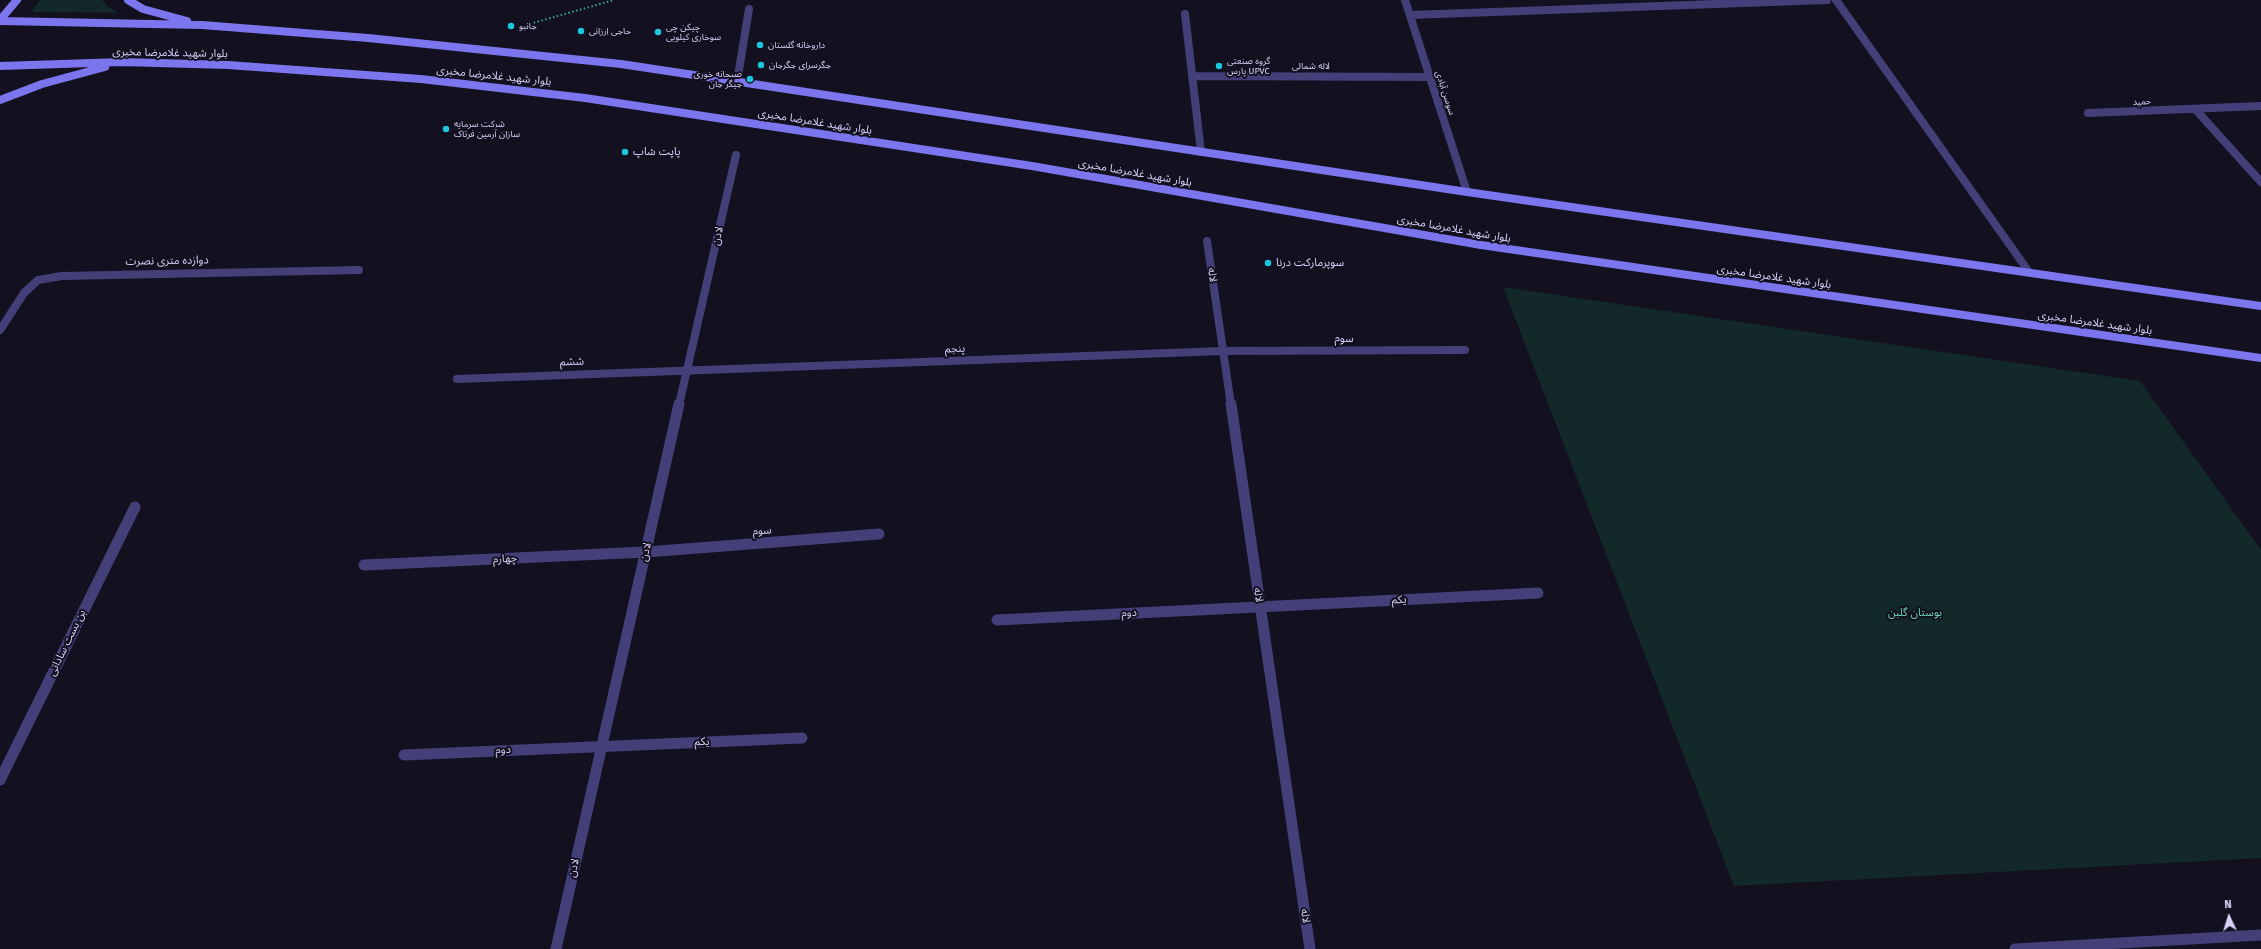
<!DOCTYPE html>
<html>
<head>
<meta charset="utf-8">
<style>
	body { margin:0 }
	#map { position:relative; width:2261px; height:949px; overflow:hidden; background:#13101f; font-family:"Fira Sans",sans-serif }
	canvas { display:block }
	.north { position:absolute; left:2209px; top:897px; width:40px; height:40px; -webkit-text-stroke:3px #13101f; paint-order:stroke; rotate:356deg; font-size:11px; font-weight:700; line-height:16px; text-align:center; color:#d8d3fa }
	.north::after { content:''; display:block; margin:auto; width:14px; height:18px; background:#d8d3fa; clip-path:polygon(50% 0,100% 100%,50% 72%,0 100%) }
</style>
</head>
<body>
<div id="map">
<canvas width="2261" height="949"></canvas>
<div class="north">N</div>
</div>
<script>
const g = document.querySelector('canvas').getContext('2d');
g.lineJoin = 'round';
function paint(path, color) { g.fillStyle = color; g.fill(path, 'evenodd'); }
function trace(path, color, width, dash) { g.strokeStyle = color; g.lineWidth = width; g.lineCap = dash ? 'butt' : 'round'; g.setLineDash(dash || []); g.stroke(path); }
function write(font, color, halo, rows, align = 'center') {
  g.font = font + ' "Fira Sans","Noto Sans Arabic",sans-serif'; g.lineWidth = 4; g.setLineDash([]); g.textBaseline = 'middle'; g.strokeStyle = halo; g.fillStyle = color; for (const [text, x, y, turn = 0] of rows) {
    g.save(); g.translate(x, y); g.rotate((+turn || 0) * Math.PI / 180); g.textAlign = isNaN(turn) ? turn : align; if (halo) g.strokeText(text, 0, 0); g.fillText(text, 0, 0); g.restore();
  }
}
const green = new Path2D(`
	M40 0H102L107 6 119 13 31 12Z
	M1503 287 2140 381 2261 550V858L1734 886Z`);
const path = new Path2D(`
	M526 25 614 0`);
const minorFar1 = new Path2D(`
	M1405 0 1467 192
	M1836 0 2029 272
	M1185 14 1201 152
	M1410 15 1827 0
	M1192 76 1429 77
	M737 82 749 9
	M2196 110 2261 182
	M2088 113 2261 106
	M1207 241 1231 405
	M0 330 24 293 38 280 62 276 359 270
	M457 379 1223 351 1465 350
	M679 405 736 155`);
const minor = new Path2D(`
	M1231 404 1310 949
	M364 565 646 552 879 534
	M997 620 1538 593
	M404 755 802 738
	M0 780 135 507
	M556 949 679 404`);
const tertiary = new Path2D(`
	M2015 949 2261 935`);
const secondary = new Path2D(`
	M128 0 143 9 187 21
	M0 20 17 0
	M0 21 202 25 368 38 621 64 1467 192 2261 306
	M0 66 122 62 228 65 421 79 585 98 1032 166 1481 245 2261 358
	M0 100 42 84 105 67`);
const markers = [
	[511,26,4,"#1cc6dd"],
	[581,31,4,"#1cc6dd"],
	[658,32,4,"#1cc6dd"],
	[760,45,4,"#1cc6dd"],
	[761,65,4,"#1cc6dd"],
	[1219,66,4,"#1cc6dd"],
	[750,79,4,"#1cc6dd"],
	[446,129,4,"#1cc6dd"],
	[625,152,4,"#1cc6dd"],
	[1268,263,4,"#1cc6dd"]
];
const farPoinames = [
	["جانبو",519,26],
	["چیکن چی",666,27],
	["سوخاری کیلویی",666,37],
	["حاجی ارزانی",589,31],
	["داروخانه گلستان",768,45],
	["گروه صنعتی",1227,61],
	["پارس UPVC",1227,71],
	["جگرسرای جگرجان",769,65],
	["صبحانه خوری",742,74,"right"],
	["جیگر جان",742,84,"right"],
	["شرکت سرمایه",454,124],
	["سازان آرمین فرتاک",454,134]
];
const farStreetnames = [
	["لاله شمالی",1311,66],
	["سوسن آبادی",1445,93,72],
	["حمید",2142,102,-2]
];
const streetNames = [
	["بلوار شهید غلامرضا مخبری",170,53,1],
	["بلوار شهید غلامرضا مخبری",494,76,6],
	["بلوار شهید غلامرضا مخبری",815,122,9],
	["بلوار شهید غلامرضا مخبری",1135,173,10],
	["بلوار شهید غلامرضا مخبری",1454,229,10],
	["لادن",718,236,-77],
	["دوازده متری نصرت",167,261,-1],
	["لاله",1212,275,82],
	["بلوار شهید غلامرضا مخبری",1774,277,8],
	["بلوار شهید غلامرضا مخبری",2095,323,8],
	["سوم",1344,339],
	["پنجم",955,349,-2],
	["ششم",572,362,-2],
	["سوم",762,531,-4],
	["لادن",646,552,-77],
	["چهارم",505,559,-3],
	["لاله",1258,595,82],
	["یکم",1399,600,-3],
	["دوم",1129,613,-3],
	["بن بست ساداتی",67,643,-64],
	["یکم",702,742,-2],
	["دوم",503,750,-3],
	["لادن",574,868,-77],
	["لاله",1305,916,82]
];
const poiNames = [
	["پاپت شاپ",633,152],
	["سوپرمارکت درنا",1276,263]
];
const parkNames = [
	["بوستان گلبن",1915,613]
];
paint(green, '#132828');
trace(path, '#3da4a0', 2, [1.5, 2.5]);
trace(minorFar1, '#434079', 8);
trace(minor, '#434079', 11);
trace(tertiary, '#434079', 11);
trace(secondary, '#7b76ee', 8);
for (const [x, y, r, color] of markers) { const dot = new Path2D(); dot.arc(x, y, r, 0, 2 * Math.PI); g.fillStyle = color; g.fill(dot); trace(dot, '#13101f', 1.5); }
write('9px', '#d8d3fa', '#13101f', farPoinames, 'left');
write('9px', '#d8d3fa', '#13101f', farStreetnames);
write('11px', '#d8d3fa', '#13101f', streetNames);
write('11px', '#d8d3fa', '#13101f', poiNames, 'left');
write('11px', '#69d0b8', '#13101f', parkNames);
</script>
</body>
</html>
